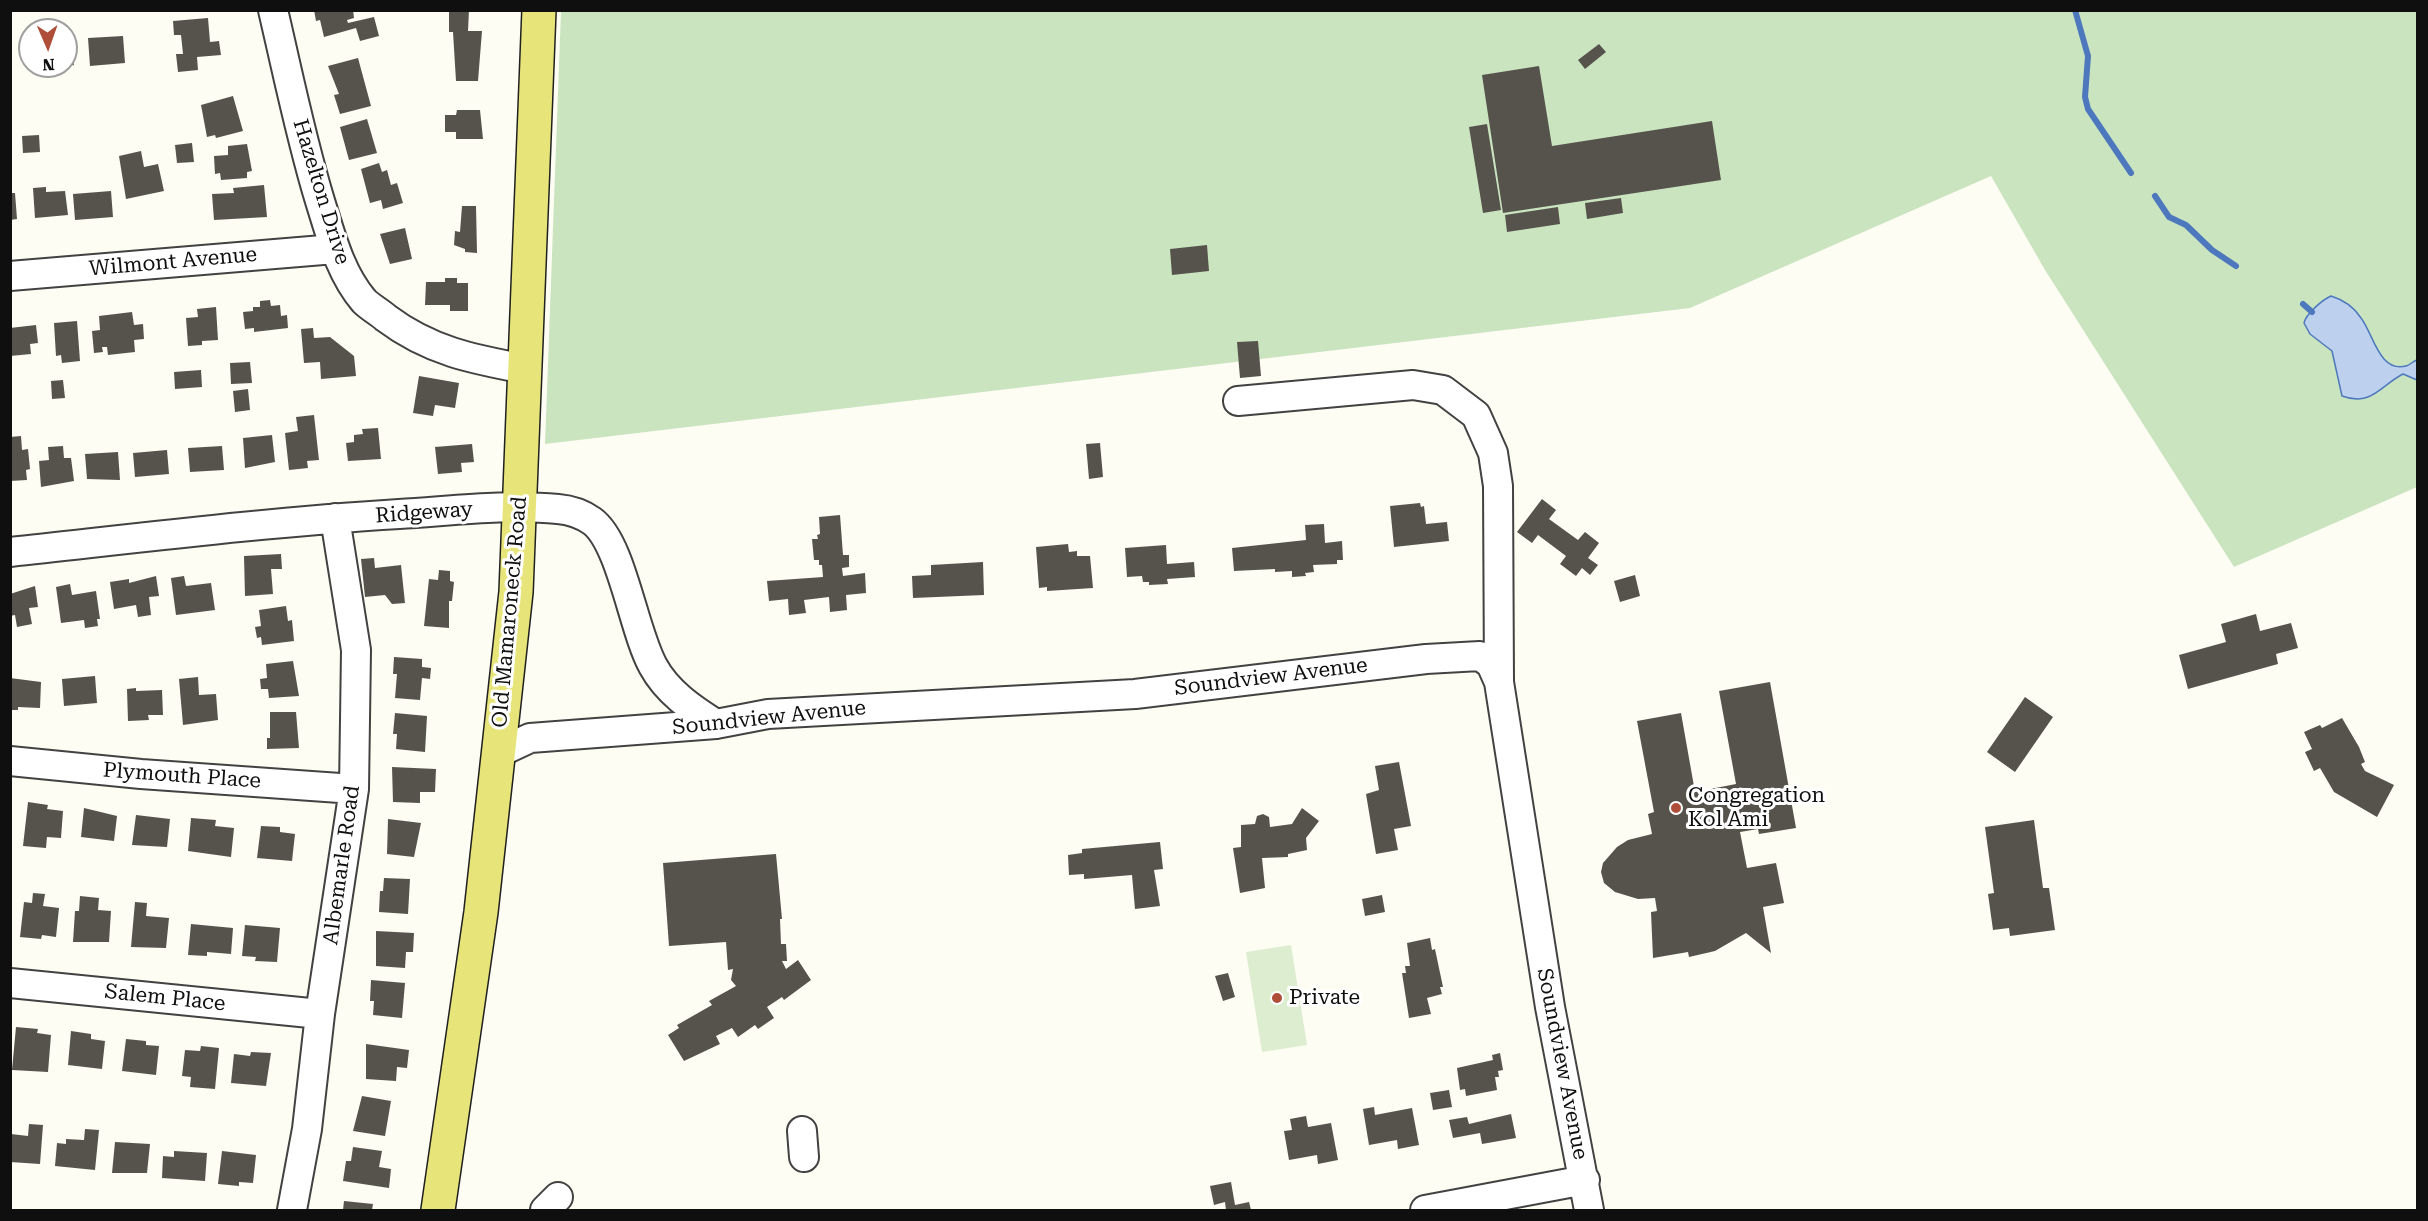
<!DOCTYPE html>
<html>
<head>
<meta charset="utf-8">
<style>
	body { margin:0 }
	#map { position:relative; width:2428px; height:1221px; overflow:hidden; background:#fdfdf3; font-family:"Roboto Serif",serif }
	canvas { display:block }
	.frame { position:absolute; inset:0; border:12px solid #0f0f0f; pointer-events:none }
	.north { position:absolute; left:18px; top:18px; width:60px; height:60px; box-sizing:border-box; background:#fff; border:2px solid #9f9f9f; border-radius:50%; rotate:178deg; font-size:16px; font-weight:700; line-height:24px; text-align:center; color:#0f0f0f }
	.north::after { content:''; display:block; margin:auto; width:21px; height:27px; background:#ae4d38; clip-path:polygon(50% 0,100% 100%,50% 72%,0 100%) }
</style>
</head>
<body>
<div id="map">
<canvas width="2428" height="1221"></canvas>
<div class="frame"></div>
<div class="north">N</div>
</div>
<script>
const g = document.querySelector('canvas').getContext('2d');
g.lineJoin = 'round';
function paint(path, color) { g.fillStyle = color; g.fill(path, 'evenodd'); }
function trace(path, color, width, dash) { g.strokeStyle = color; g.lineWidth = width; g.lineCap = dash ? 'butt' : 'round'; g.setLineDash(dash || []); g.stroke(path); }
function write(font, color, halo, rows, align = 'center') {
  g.font = font + ' "Roboto Serif",serif'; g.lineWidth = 6; g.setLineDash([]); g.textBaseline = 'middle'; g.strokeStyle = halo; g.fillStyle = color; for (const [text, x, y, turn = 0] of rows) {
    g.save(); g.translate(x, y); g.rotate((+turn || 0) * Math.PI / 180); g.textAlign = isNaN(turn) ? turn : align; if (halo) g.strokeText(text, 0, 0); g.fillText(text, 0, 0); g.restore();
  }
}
const green = new Path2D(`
	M561 11H2417V487L2234 567 2045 270 1991 176 1690 308 545 444Z`);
const pitch = new Path2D(`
	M1291 945 1307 1045 1262 1052 1246 952Z`);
const water = new Path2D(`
	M2331 296C2344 300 2354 307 2361 318 2373 333 2379 373 2406 366 2410 365 2413 361 2417 360V380L2403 374C2381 385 2372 407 2342 396L2332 351 2310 334 2304 323C2306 314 2322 300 2331 296Z`);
const stream = new Path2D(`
	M2075 10 2088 56 2085 97 2088 109 2131 173
	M2155 196 2169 217 2186 225 2212 250 2236 266
	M2303 304 2312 312`);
const building = new Path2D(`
	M314 10H353L354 18 347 20 348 23 374 17 379 36 360 41 356 28 324 37 320 20 316 21Z
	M449 10H469L468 31H482L478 81H456L453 32H449Z
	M208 18 210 42 219 41 221 55 197 57 198 70 178 72 176 54H183L181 35H174L173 21Z
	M123 36 125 63 90 66 88 38Z
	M1599 44 1606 52 1585 69 1578 60Z
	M66 45H73L74 65 66 66Z
	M358 58 371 106 340 114 334 95 339 94 328 66Z
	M1539 66 1552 146 1712 121 1721 180 1503 213 1482 75Z
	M233 96 243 131 216 138 215 135 207 137 201 105Z
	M457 110H480L483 139H456V132H445V115H456Z
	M367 119 377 153 349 160 340 127Z
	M1487 124 1501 210 1483 213 1469 127Z
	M39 135 40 152 23 153 22 136Z
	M192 143 194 162 177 163 175 145Z
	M247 144 252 171 247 172V178L221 180 220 173 215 174 214 156 228 155V146Z
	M141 151 144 167 158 164 164 191 126 199 119 156Z
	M379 163 382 172 387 170 391 185 397 183 403 203 383 209 381 200 370 203 361 169Z
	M264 185 267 217 214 220 212 194 234 193 233 188Z
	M46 187V192L65 191 68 215 35 218 33 188Z
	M111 191 113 217 75 220 73 194Z
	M10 193H15L17 219 10 220Z
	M1621 198 1623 213 1587 219 1585 203Z
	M462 206H476L477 253 465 252V249L454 245 455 231 460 232Z
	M1558 207 1560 224 1507 232 1505 215Z
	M405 228 412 259 390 264 380 234Z
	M1207 245 1209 271 1172 275 1170 249Z
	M445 278H457V283H468V311H450V305H425L426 282H445Z
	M270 300 271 306 280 305 281 316 287 315 288 328 254 332V328L245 329 243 312 253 311V307H260V301Z
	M216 307 218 340 202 341V345L188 346 186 318 198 317 197 309Z
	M132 312 134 325 143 324 144 339 134 340 135 352 108 355 107 347H102L103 352 94 353 92 331 100 330 99 316Z
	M77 321 80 361 62 363 61 355 56 356 54 323Z
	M36 325 38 343 30 344 31 354 10 356V328Z
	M313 328 314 338 330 337 354 356 356 376 321 379 320 362 304 363 301 329Z
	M1258 341 1261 376 1240 378 1237 342Z
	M250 362 252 383 231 384 230 363Z
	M201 370 202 387 175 389 174 372Z
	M419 376 459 383 455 408 435 405 433 416 413 413Z
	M63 380 65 398 52 399 51 381Z
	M248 389 250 410 235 412 233 391Z
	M314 415 319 460 307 461 308 468 289 470 285 433 298 431 296 417Z
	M378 428 381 459 348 461 346 443 354 442V435L363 434 362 429Z
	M272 435 275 462 245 468 243 438Z
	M21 436 22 450 28 449 30 469 26 470 27 480 10 481V437Z
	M1100 443 1103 477 1089 479 1086 444Z
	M472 444 474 462 461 463 462 472 438 474 435 447Z
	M63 446 64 458H71L74 481 41 487 39 461 49 460 48 447Z
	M222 446 224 470 190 472 188 448Z
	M167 450 169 474 135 477 133 453Z
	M118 452 120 480 87 479 85 454Z
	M1542 499 1556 510 1549 519 1578 540 1585 532 1599 543 1588 558 1598 565 1590 575 1582 568 1576 576 1560 564 1566 556 1538 535 1532 543 1517 532Z
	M1420 503 1421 507 1424 506 1426 524 1447 522 1449 541 1394 547 1390 506Z
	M840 515 843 555H849V567L842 568 843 576 865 573 866 593 846 595 847 610 830 612 829 597 804 600 806 613 789 615 788 599 769 601 767 581 823 577 822 565H819V560H814L812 539H818L817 535 820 534 819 517Z
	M1324 524 1325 543 1342 541 1343 560H1337V564L1313 565 1314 572 1305 573 1306 576 1292 577V571L1275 572V569L1234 571 1232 548 1306 540 1305 525Z
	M1068 544 1069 552 1077 551V556H1090L1093 588 1047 591V587L1039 588 1036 547Z
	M1166 545 1167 564 1194 562 1195 577 1167 579 1168 584 1149 585V582H1143L1142 576 1127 577 1125 548Z
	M281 554 282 569H271L273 594 245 596 244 556Z
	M374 558 375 568 401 565 405 603 392 604 385 595 365 597 361 559Z
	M983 562 984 595 913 598 912 576 931 575V565Z
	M439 570 450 571V581L454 582 452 601H449V628L424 626 429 579 438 580Z
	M1635 575 1640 596 1620 602 1614 581Z
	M156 576 159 596 149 597 151 615 138 617 136 605 114 609 110 582 129 579V583Z
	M184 576 186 586 211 583 215 610 176 615 171 578Z
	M70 584 72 595 96 591 100 619H97L98 626 85 628 84 620 61 623 56 587Z
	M35 586 38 607 29 608 32 624 17 627 15 615 10 616V594Z
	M286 606 288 621 292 620 294 641 262 645 261 637 257 638 255 627 261 626 259 610Z
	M2256 614 2260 631 2291 623 2298 648 2276 654 2278 664 2188 689 2179 655 2226 642 2221 624Z
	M394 657 422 659V667L431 668 430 679 422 678 420 700 395 698 397 674H393Z
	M293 661 299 696 269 698 268 689H261L260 679 267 678 266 664Z
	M95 676 97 703 64 706 62 679Z
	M198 677 199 695 216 694 218 720 183 725 179 679Z
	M10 678 41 682 40 708 18 707V710H10Z
	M1770 682 1796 828 1759 834 1758 829 1740 832 1747 868 1776 863 1784 903 1763 907 1771 953 1746 933 1715 951 1689 957 1688 952 1653 958 1651 912 1657 911 1655 898 1638 899 1615 892 1604 883 1601 872 1603 863 1617 847 1628 840 1652 834 1648 814 1654 812 1637 721 1681 713 1695 792 1736 784 1719 691Z
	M136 688V691L162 690 163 715H148L149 720 128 721 127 689Z
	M2025 697 2053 717 2015 772 1987 752Z
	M270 712H296L299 748 267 749V738H270Z
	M395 713 427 716 425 752 396 749 397 734H393Z
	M2342 718 2359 747 2365 762 2361 764 2365 771 2394 785 2377 817 2334 792 2320 768 2314 771 2305 752 2312 749 2304 732 2320 725 2322 728Z
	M1399 762 1411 826 1394 829 1398 850 1376 854 1366 794 1379 790 1375 766Z
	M392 767 436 769 435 792H420V803L393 802Z
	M28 802 48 805 47 809 63 811 61 838 47 837 46 848 23 846Z
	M84 808 117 816 114 841 81 837Z
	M1302 808 1319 821 1306 838 1307 850 1288 854V857L1262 858 1265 888 1240 893 1233 848 1241 847V825L1255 824 1257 816 1263 814 1269 817 1270 827 1292 824Z
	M136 815 170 819 167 847 132 845Z
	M191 818 216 820 215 826 234 828 231 857 188 851Z
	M388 819 421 823 414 857 387 854Z
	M2034 820 2043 888H2049L2055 930 2010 936 2009 928 1993 930 1988 894 1994 893 1985 827Z
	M261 826 280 827V832L295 834 292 861 257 858Z
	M1160 842 1163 869 1154 870 1160 906 1135 909 1132 875 1084 879V874L1069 875 1068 855 1082 853V849Z
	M776 854 782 919H780L781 944H786L787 961H782L786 969 798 960 811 980 784 1000 782 997 767 1007 774 1018 758 1029 755 1025 738 1037 732 1028 716 1036 720 1044 684 1061 668 1035 679 1028 677 1025 712 1005 709 1001 736 986 731 980 733 969 728 970 726 942 669 946 663 863Z
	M384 878 410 879 408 914 379 912 380 891H383Z
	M33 893 45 894 43 906 59 908 56 937 42 935 41 939 20 937 24 902 32 903Z
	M1382 895 1385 912 1365 916 1362 899Z
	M80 896 99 898 98 910 111 911 109 942H73L75 911H79Z
	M135 902 147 903 146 916 169 918 166 948 131 947Z
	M191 924 233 928 231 954 207 952V956L188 955Z
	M245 925 280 928 277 962 255 961 256 957 242 956Z
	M376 931 414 933 413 952H406L405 968 376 966Z
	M1430 938 1432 950 1435 949 1443 987H1440L1442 994 1427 998 1431 1014 1409 1018 1402 973H1406L1405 966H1410L1407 943Z
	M1228 973 1235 997 1223 1001 1215 976Z
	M371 980 405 983 402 1018 373 1015 374 1001H370Z
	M16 1027 38 1029 37 1033 51 1035 48 1072 12 1070Z
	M71 1031 91 1034V1039L105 1041 102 1069 68 1065Z
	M126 1039 146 1041V1045L159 1046 156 1075 122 1071Z
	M366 1044 409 1050 407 1068 397 1067 396 1081 366 1079Z
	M201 1046 219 1048 215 1089 190 1087 191 1077 182 1076 185 1050 200 1051Z
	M251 1052 271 1053 266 1086 231 1083 234 1054 250 1056Z
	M1500 1053 1503 1070 1498 1071 1499 1077H1495L1497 1090 1466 1096 1465 1089 1460 1090 1457 1068 1493 1060 1492 1055Z
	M1449 1090 1452 1107 1433 1110 1430 1093Z
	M362 1096 391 1101 385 1136 353 1131Z
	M1374 1107 1375 1115 1412 1108 1419 1145 1398 1149 1397 1140 1369 1145 1363 1109Z
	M1511 1114 1516 1138 1482 1144 1480 1133 1453 1138 1449 1120 1467 1117 1469 1124Z
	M1306 1116 1308 1127 1331 1123 1338 1160 1318 1164 1317 1155 1289 1160 1284 1131 1292 1130 1290 1119Z
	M29 1124 43 1125 40 1164 10 1162 11 1134 28 1136Z
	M85 1129 99 1130 95 1170 55 1166 57 1143 66 1144V1139L84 1140Z
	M115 1142 150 1144 147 1173H112Z
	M353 1147 382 1151 379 1167 391 1169 389 1188 343 1181 346 1161H351Z
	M174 1151 207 1153 205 1181 162 1178 163 1156 174 1157Z
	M222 1151 256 1155 253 1183 239 1182V1186L218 1184Z
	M1231 1182 1235 1205 1249 1202 1251 1210H1226L1225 1202 1214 1205 1210 1186Z
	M344 1201 373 1204 372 1210H343Z`);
const minor = new Path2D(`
	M273 10C288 74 301 139 320 201 331 236 340 273 364 301 370 307 379 312 386 318 430 351 472 359 525 369
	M10 276 335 249
	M1238 401 1413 385 1443 390 1476 415 1493 453 1498 486 1499 682
	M10 552C140 538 269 522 399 514 452 511 506 504 558 509 570 510 582 514 592 521 622 543 633 630 653 666 667 692 692 709 716 724
	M498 753 530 738 716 724 768 714 1135 694 1426 659 1480 656 1491 664 1499 682 1550 1007 1589 1210
	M10 761 141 774 354 789
	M10 983 320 1014
	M802 1131 804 1157
	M292 1210 307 1129 320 1014 354 789 356 650 335 518
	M545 1210 558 1197
	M1425 1210 1585 1180`);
const major = new Path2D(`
	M438 1210 481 912 516 592 539 10`);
const markers = [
	[1676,808,6,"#ae4d38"],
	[1277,998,6,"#ae4d38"]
];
const streetNames = [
	["Hazelton Drive",321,192,73],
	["Wilmont Avenue",173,262,-5],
	["Ridgeway",424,513,-4],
	["Old Mamaroneck Road",510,612,-85],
	["Soundview Avenue",1271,677,-7],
	["Soundview Avenue",769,718,-6],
	["Plymouth Place",182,776,4],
	["Albemarle Road",342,865,-82],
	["Salem Place",165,998,6],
	["Soundview Avenue",1562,1064,79]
];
const poiNames = [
	["Congregation",1688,796],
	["Kol Ami",1688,820],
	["Private",1289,998]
];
paint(green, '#cbe4c0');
paint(pitch, '#ddedd0');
paint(water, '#bdd1ef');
trace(water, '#4d78bd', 1.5);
trace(stream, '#4d78bd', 6);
paint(building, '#56534d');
trace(minor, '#424242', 32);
trace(major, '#202020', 36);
trace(minor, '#fff', 28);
trace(major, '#e7e579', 33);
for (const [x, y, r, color] of markers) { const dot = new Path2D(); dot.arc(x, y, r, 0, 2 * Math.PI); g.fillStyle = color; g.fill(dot); trace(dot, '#fff', 2); }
write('21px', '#0f0f0f', '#fff', streetNames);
write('21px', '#0f0f0f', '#fff', poiNames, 'left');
</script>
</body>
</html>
